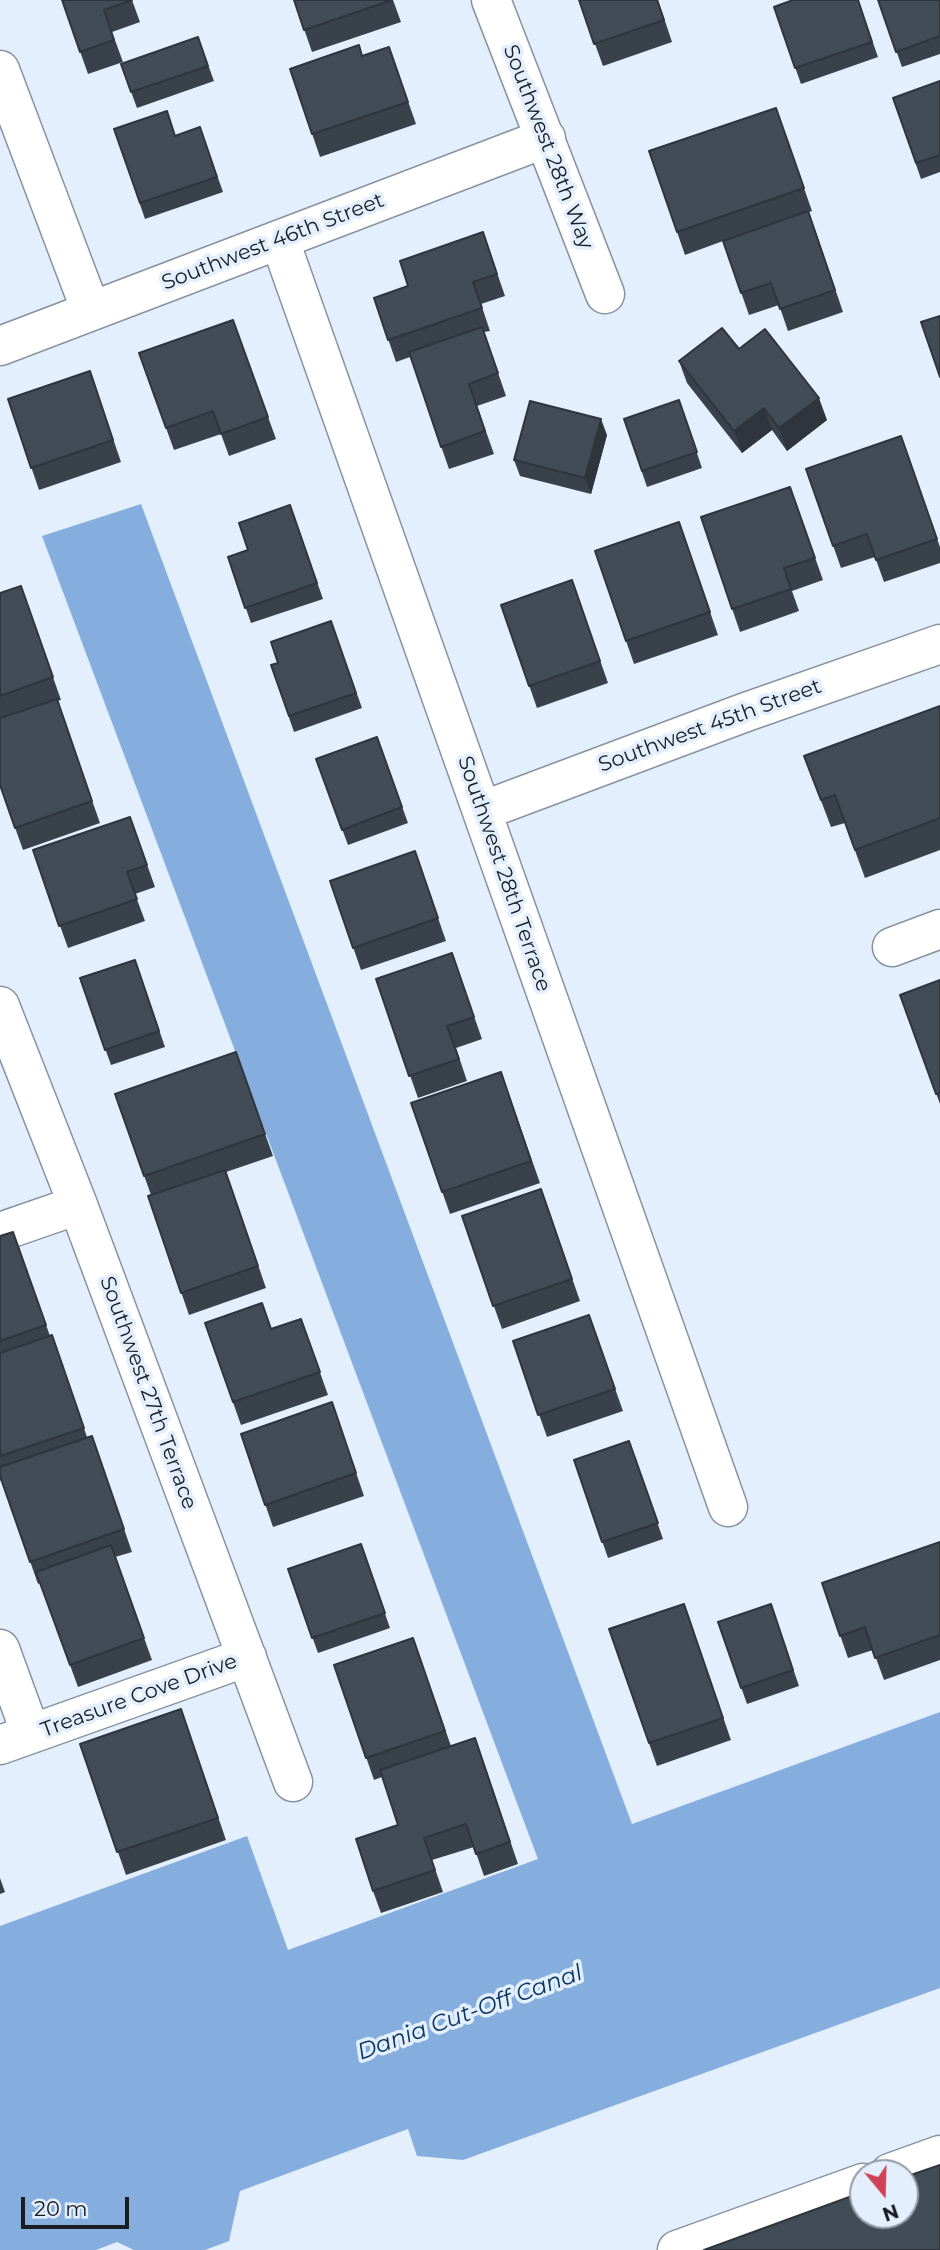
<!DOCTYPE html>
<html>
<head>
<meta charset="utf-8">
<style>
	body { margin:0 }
	#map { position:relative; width:940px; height:2250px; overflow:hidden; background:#e3effd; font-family:Montserrat,sans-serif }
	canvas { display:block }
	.north { position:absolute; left:849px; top:2159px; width:70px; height:70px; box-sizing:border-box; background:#e3effd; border:2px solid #929ba5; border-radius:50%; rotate:161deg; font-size:19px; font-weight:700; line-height:28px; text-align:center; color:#191d22 }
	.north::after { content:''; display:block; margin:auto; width:24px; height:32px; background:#d14155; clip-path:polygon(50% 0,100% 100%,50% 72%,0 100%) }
	.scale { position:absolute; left:21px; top:2197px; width:108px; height:32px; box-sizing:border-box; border:4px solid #191d22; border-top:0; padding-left:9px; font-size:21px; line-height:24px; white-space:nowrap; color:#191d22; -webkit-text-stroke:5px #e3effd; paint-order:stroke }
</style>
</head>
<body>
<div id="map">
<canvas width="940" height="2250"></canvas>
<div class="north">N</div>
<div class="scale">20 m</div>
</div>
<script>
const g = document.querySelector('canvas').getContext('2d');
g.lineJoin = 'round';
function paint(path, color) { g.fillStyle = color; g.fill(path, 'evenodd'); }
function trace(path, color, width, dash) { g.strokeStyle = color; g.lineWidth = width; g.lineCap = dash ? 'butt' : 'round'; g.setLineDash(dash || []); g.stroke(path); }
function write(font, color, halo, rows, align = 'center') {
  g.font = font + ' Montserrat,sans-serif'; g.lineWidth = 7; g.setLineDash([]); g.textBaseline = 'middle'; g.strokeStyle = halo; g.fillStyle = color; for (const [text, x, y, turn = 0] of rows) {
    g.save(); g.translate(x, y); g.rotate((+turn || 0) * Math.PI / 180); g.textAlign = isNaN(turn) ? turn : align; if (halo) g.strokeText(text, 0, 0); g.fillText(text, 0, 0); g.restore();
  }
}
const water = new Path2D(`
	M141 504 632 1824 940 1712V1988L463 2160 417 2156 408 2129 240 2191 229 2241 205 2250H134L117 2242 96 2250H0V1926L247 1836 288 1950 538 1859 42 536Z`);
const minor = new Path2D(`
	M491 0 605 294
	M0 70 91 311
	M280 241 728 1507
	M0 346 546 138
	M482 811 746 712 940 644
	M892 947 940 929
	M0 1006 78 1205 293 1782
	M0 1232 78 1205
	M0 1649 31 1734
	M0 1745 247 1657
	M890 2173 940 2155
	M677 2250 863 2183`);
const wall = new Path2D(`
	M62 0H132L140 22 112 32 123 62 88 74Z
	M294 0H393L401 22 312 52Z
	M579 0H658L672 42 603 66Z
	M858 0 878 57 801 84 774 7Z
	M878 0H940V54L902 67Z
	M198 37 214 81 137 108 121 64Z
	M389 47 416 124 320 157 290 69 363 56Z
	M940 81V172L921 179 893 98Z
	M776 108 812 211 809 212 843 312 788 331 779 305 749 315 723 241 685 255 649 151Z
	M200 127 223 192 145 219 114 129 175 136Z
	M483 232 505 296 481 304 490 331 484 332 506 396 477 406 494 454 449 469 410 357 396 362 374 298 408 286Z
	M233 320 276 439 229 456 221 434 174 450 166 428Z
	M739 349 827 420 787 451 772 430 742 453 687 383 679 361Z
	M90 371 121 462 39 490 8 399Z
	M679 400 702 468 647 487 624 419Z
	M607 435 591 494 520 476 514 460Z
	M901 436 940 547V563L884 582 875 557 841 568 806 469Z
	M790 487 823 580 792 591 799 611 740 632 701 517Z
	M290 505 323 599 251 623 228 557 248 550Z
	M679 522 718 635 634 664 595 551Z
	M572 580 608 683 537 708 501 605Z
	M21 586 61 700 57 701 100 823 23 850 0 785V593Z
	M331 621 362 708 294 732 271 665 278 663Z
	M940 706V850L865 878 845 823 831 827 804 756Z
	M377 737 408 823 348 845 316 759Z
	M130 817 155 887 135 894 145 921 68 948 33 850Z
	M415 851 446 941 361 970 330 881Z
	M452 953 482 1039 456 1048 467 1081 418 1098 376 979Z
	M135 960 165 1047 111 1065 80 978Z
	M940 980V1104L900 995Z
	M236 1052 273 1156 226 1172 266 1288 189 1315 148 1196 151 1195 115 1094Z
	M501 1072 540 1183 450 1214 411 1103Z
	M541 1189 580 1301 502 1329 462 1216Z
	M13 1232 50 1336 60 1358 87 1437 92 1436 132 1552 115 1557 152 1660 78 1687 40 1583 38 1584 2 1481H1L0 1480V1236Z
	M589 1315 623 1411 547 1437 513 1341Z
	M301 1319 328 1395 241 1425 205 1323 271 1329Z
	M332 1402 364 1496 273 1527 241 1434Z
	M629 1441 663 1539 608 1558 574 1460Z
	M940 1542V1660L884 1680 873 1650 848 1658 822 1583Z
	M361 1544 390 1628 318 1653 288 1569Z
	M684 1604 731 1740 657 1766 609 1629Z
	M771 1604 799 1686 747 1704 718 1622Z
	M413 1638 451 1746 483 1760 518 1864 484 1876 474 1847 432 1860 443 1892 381 1913 373 1891 398 1825 382 1777 374 1780 334 1665Z
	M181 1709 226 1840 126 1875 80 1744Z
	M0 1878 5 1892 0 1894Z`);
const shadedWall = new Path2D(`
	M819 398 827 420 787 451 779 428Z
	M764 408 772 430 742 453 734 431Z
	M601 419 607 435 591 494 585 478Z`);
const building = new Path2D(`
	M62 0H132L104 10 114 40 80 52Z
	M294 0H392L304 30Z
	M579 0H657L664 20 594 44Z
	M793 0H858L872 42 795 68 774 7Z
	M878 0H940V36L896 52Z
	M198 37 208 66 131 92 121 64Z
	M359 45 362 56 389 47 408 102 312 134 290 69Z
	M940 81V155L916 163 893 98Z
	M776 108 804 188 677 232 649 151Z
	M167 111 175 136 200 127 217 177 140 203 114 129Z
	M808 211 835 290 780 309 771 283 741 293 723 241Z
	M483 232 497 274 473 282 482 308 388 340 374 298 408 286 400 261Z
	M940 316V377L921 322Z
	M233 320 268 417 221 434 213 411 166 428 139 353Z
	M482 327 498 373 469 384 485 431 441 447 409 352Z
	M722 328 739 349 765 329 819 398 779 428 764 408 734 431 679 361Z
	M90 371 113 440 31 468 8 399Z
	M679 400 697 452 642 471 624 419Z
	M530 401 601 419 585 478 514 460Z
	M901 436 937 539 876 560 867 534 833 546 806 469Z
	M790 487 815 558 784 568 791 589 732 609 701 517Z
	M290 505 317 583 245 608 228 557 248 550 239 523Z
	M679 522 710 612 626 641 595 551Z
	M572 580 600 661 529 686 501 605Z
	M21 586 53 677 0 696V593Z
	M331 621 356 693 289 716 271 665 278 663 271 642Z
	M57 699 92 801 15 828 0 785V718Z
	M940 706V818L855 850 835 795 821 800 804 756Z
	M377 737 402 807 342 830 316 759Z
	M130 817 147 865 127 872 137 899 59 926 33 850Z
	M415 851 438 918 353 948 330 881Z
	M452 953 474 1017 447 1026 459 1059 409 1076 376 979Z
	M135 960 159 1031 105 1050 80 978Z
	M940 980V1093L936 1094 900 995Z
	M236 1052 265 1134 144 1176 115 1094Z
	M501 1072 531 1161 442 1192 411 1103Z
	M225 1170 258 1266 181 1293 148 1196Z
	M541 1189 572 1279 493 1306 462 1216Z
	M13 1232 46 1325 0 1341V1236Z
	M262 1303 271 1329 301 1319 320 1372 233 1402 205 1323Z
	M589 1315 615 1389 538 1415 513 1341Z
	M52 1335 84 1428 0 1456V1353Z
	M332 1402 356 1473 265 1505 241 1434Z
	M92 1436 124 1529 30 1562 0 1476V1467Z
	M629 1441 658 1523 602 1542 574 1460Z
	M940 1542V1635L875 1658 865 1627 840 1636 822 1583Z
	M361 1544 385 1613 312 1638 288 1569Z
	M111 1545 144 1638 70 1665 36 1572Z
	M684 1604 723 1718 649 1743 609 1629Z
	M771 1604 793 1670 741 1688 718 1622Z
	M413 1638 445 1731 366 1758 334 1665Z
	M181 1709 218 1818 117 1852 80 1744Z
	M475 1738 510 1842 476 1854 466 1824 424 1838 435 1870 373 1891 356 1839 398 1825 380 1770Z
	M940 2165V2250H704L863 2192V2215H905V2177Z`);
const streetNames = [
	["Southwest 28th Way",548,147,69],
	["Southwest 46th Street",273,242,-21],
	["Southwest 45th Street",710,726,-20],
	["Southwest 28th Terrace",504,874,71],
	["Southwest 27th Terrace",148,1393,70],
	["Treasure Cove Drive",139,1696,-20]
];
const waterNames = [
	["Dania Cut-Off Canal",470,2013,-20]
];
paint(water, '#85aedf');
trace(minor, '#8893a0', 41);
trace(minor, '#fff', 38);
paint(wall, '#39414b');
paint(shadedWall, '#2e353d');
paint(building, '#424c57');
trace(building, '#2e353d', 2);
write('21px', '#191d22', '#e3effd', streetNames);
write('italic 23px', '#083561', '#e3effd', waterNames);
</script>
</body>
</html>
